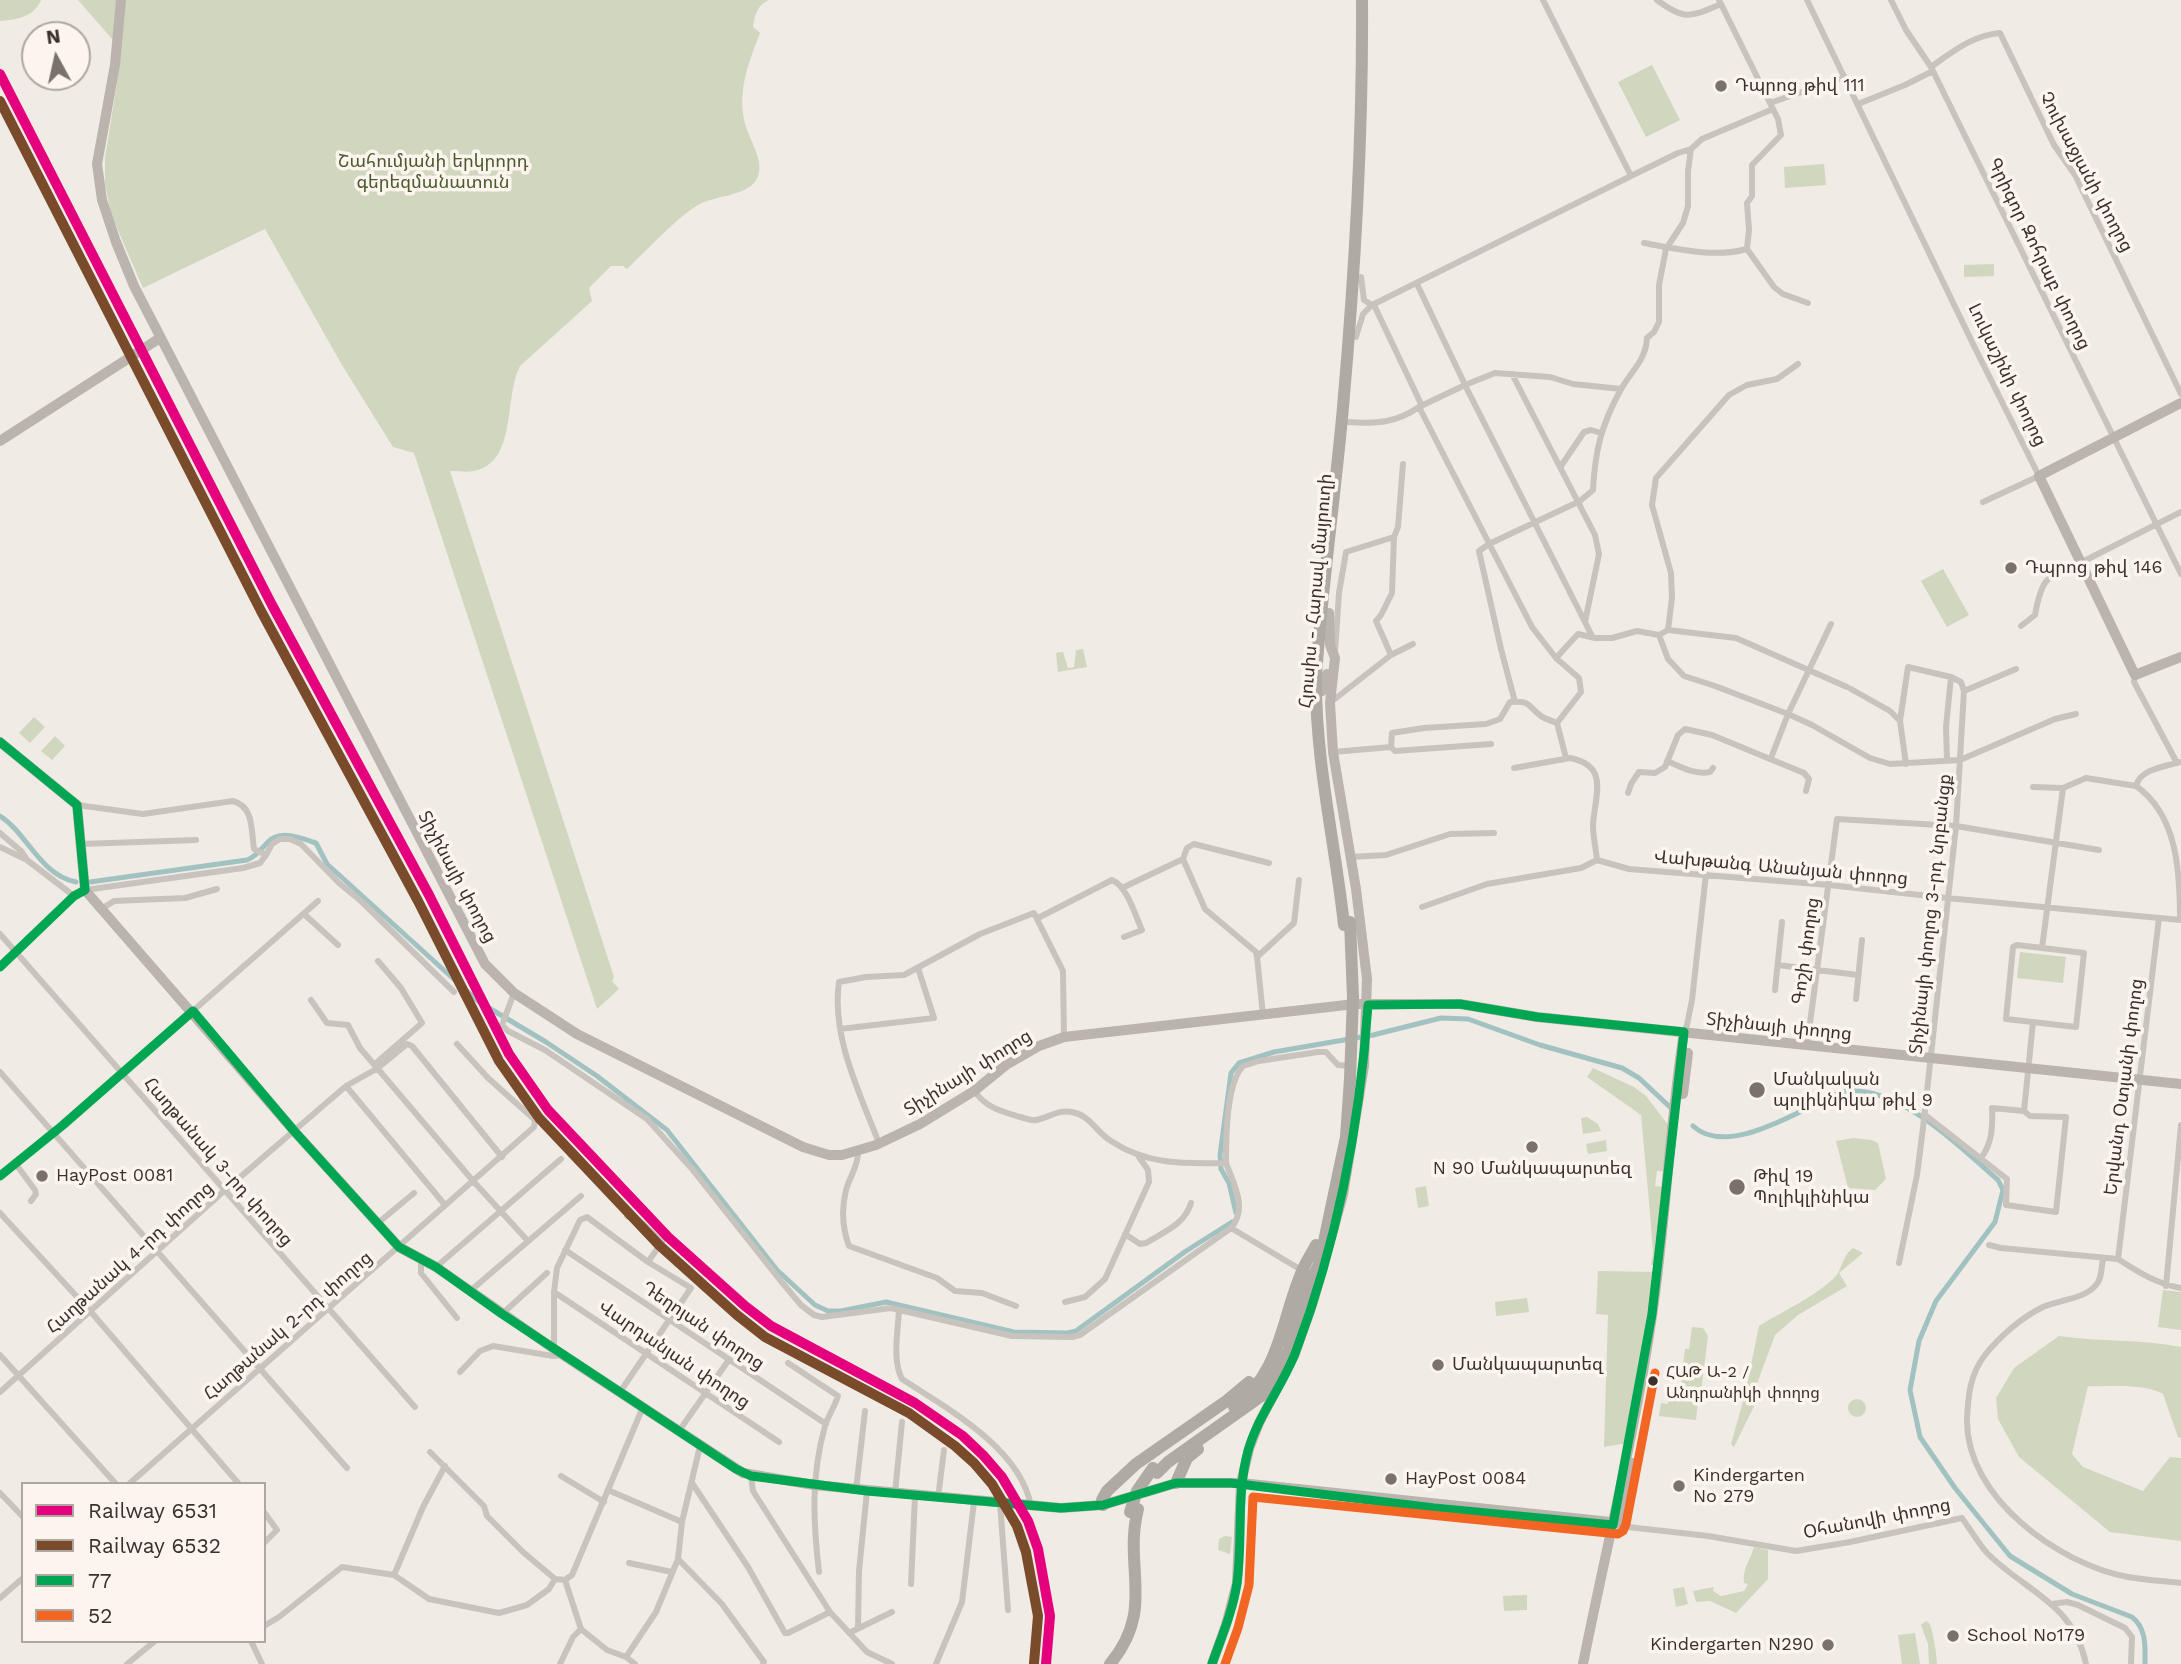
<!DOCTYPE html>
<html>
<head>
<meta charset="utf-8">
<style>
	body { margin:0 }
	#map { position:relative; width:2181px; height:1664px; overflow:hidden; background:#f0ebe5; font-family:"Work Sans",sans-serif }
	canvas { display:block }
	.legend { position:absolute; left:21px; top:1482px; width:245px; height:161px; box-sizing:border-box; background:#fbf5ee; border:2px solid #aea6a0; margin:0; padding:9px 12px; list-style:none; font-size:21px; color:#3b302b }
	.legend li { display:flex; align-items:center; gap:14px; height:35px }
	.legend b { width:35px; border:2px solid #aea6a0 }
	.north { position:absolute; left:21px; top:21px; width:70px; height:70px; box-sizing:border-box; background:#fbf5ee; border:2px solid #aea6a0; border-radius:50%; rotate:352deg; font-size:19px; font-weight:700; line-height:28px; text-align:center; color:#3b302b }
	.north::after { content:''; display:block; margin:auto; width:24px; height:32px; background:#7a716c; clip-path:polygon(50% 0,100% 100%,50% 72%,0 100%) }
</style>
</head>
<body>
<div id="map">
<canvas width="2181" height="1664"></canvas>
<ul class="legend">
<li><b style="height:9px;background:#e5007d"></b>Railway 6531</li>
<li><b style="height:9px;background:#7a4b2a"></b>Railway 6532</li>
<li><b style="height:9px;background:#00a651"></b>77</li>
<li><b style="height:9px;background:#f26522"></b>52</li>
</ul>
<div class="north">N</div>
</div>
<script>
const g = document.querySelector('canvas').getContext('2d');
g.lineJoin = 'round';
function paint(path, color) { g.fillStyle = color; g.fill(path, 'evenodd'); }
function trace(path, color, width, dash) { g.strokeStyle = color; g.lineWidth = width; g.lineCap = dash ? 'butt' : 'round'; g.setLineDash(dash || []); g.stroke(path); }
function write(font, color, halo, rows, align = 'center') {
  g.font = font + ' "Work Sans","Noto Sans Armenian",sans-serif'; g.lineWidth = 7; g.setLineDash([]); g.textBaseline = 'middle'; g.strokeStyle = halo; g.fillStyle = color; for (const [text, x, y, turn = 0] of rows) {
    g.save(); g.translate(x, y); g.rotate((+turn || 0) * Math.PI / 180); g.textAlign = isNaN(turn) ? turn : align; if (halo) g.strokeText(text, 0, 0); g.fillText(text, 0, 0); g.restore();
  }
}
const green = new Path2D(`
	M0 0H41C33 18 18 19 0 21Z
	M78 0H769C758 5 755 13 753 27L760 33C748 64 736 94 746 127 751 143 768 167 754 183 742 196 715 196 700 204 679 215 646 251 627 269L623 266H611L589 288 592 301 520 366C504 396 517 458 478 470 469 473 459 471 450 471L614 977 612 981 619 989 597 1009 414 453 393 447 342 365 265 229 143 288 111 214 105 184V158L120 64 119 47Z
	M1652 65 1680 120 1646 137 1618 82Z
	M1824 164 1826 185 1785 188 1784 167Z
	M1994 264V276L1964 277V265Z
	M1943 569 1969 615 1947 627 1921 581Z
	M1083 649 1087 667 1058 672 1056 653 1063 652 1068 668 1074 667 1076 650Z
	M34 717 45 727 30 743 19 733Z
	M55 736 65 746 52 760 41 751Z
	M2020 952 2066 957 2063 983 2017 978Z
	M1593 1068 1634 1087 1646 1096 1672 1130 1670 1172 1657 1171 1655 1186 1668 1188 1660 1265H1651L1653 1253 1650 1213 1641 1115 1587 1077Z
	M1587 1117 1598 1124 1601 1131 1583 1134 1581 1118Z
	M1853 1138 1872 1140 1878 1143 1886 1179 1875 1190 1848 1188 1836 1141Z
	M1606 1140 1607 1151 1588 1154 1586 1144Z
	M1426 1186 1429 1206 1418 1208 1415 1188Z
	M1853 1248 1863 1253 1839 1273 1847 1286 1798 1315 1775 1335 1755 1389 1761 1392 1734 1447 1731 1444 1745 1394 1759 1326C1783 1311 1811 1299 1832 1280 1843 1271 1841 1257 1853 1248Z
	M1598 1271 1658 1272 1627 1443 1604 1447 1608 1315 1596 1314Z
	M2163 1290 2181 1292V1330L2158 1327Z
	M1527 1298 1529 1312 1496 1316 1495 1302Z
	M1692 1327 1703 1328 1708 1336 1701 1392 1680 1390 1685 1349H1689Z
	M2059 1336C2100 1342 2141 1339 2181 1347V1438L2178 1437 2163 1394C2142 1383 2111 1387 2088 1386L2072 1454 2083 1467 2143 1491 2170 1457 2181 1458V1541L2110 1532 2019 1457 1998 1419 1996 1398 2014 1368Z
	M1848 1408a9 9 0 1 1 18 0a9 9 0 1 1-18 0Z
	M1669 1399 1698 1402 1696 1420 1659 1416 1661 1403 1668 1404Z
	M1225 1536 1232 1537 1230 1554 1218 1550 1219 1539Z
	M1754 1547 1768 1550V1579L1736 1613 1710 1601 1696 1602 1693 1591 1714 1587 1713 1591 1721 1596 1744 1591 1748 1584 1744 1583C1742 1569 1750 1561 1754 1547Z
	M1684 1587 1688 1604 1676 1607 1673 1589Z
	M1527 1595V1610L1504 1611 1503 1596Z
	M1926 1621 1929 1623C1933 1629 1937 1657 1937 1664H1929L1928 1644 1921 1625Z
	M1915 1633 1920 1664H1902L1898 1635Z`);
const canal = new Path2D(`
	M0 816C27 833 40 875 76 882
	M90 882 247 860C257 856 261 849 268 842 280 829 301 838 316 843L327 864 479 1002 546 1042 597 1076 667 1130 777 1270 815 1305 828 1311H841L886 1302 1014 1332 1068 1333 1076 1331 1186 1251 1232 1222
	M1693 1126C1722 1153 1777 1123 1808 1108 1824 1100 1840 1089 1858 1091 1909 1095 1961 1148 1998 1180L2003 1190 1995 1222 1936 1301 1919 1341 1910 1390 1920 1437 1955 1488 2010 1556 2072 1594 2132 1617C2147 1629 2145 1647 2145 1664
	M1236 1213 1229 1183 1221 1169 1220 1155 1231 1073 1239 1063 1274 1052 1373 1035 1441 1018 1468 1019 1540 1045 1622 1068 1639 1078 1671 1108`);
const street = new Path2D(`
	M1543 0 1631 176
	M1657 0C1685 21 1691 17 1721 4
	M1719 0 1770 103 1845 77
	M1807 0 1974 346 2039 476 1983 502
	M1891 0 1906 30 1931 67 2181 574
	M1931 67C1952 52 1973 35 2000 33L2054 145 2075 175 2181 394
	M1770 103 1778 119 1781 135 1752 165V196L1747 203 1749 230 1747 249 1774 287 1783 294 1808 303
	M1858 104 1905 85 1933 71
	M1644 243C1677 249 1715 258 1747 249
	M1361 277 1364 300 1372 305
	M1417 284 1467 389 1592 636
	M1374 305 1422 406
	M1356 337 1363 314 1372 305 1631 176 1678 153 1691 149
	M1512 374 1595 535 1599 554 1585 622
	M1348 422C1376 424 1396 423 1419 407
	M1561 466 1584 432 1591 430 1601 433
	M2082 562 2181 512
	M2021 626 2035 615C2042 576 2047 577 2081 561
	M1668 630 1672 598 1671 573 1652 505 1656 478 1729 395 1747 385 1777 379 1798 364
	M1659 635 1668 659 1684 676 1715 686 1788 714 1812 725 1870 758 1890 764 1960 760 2055 719 2076 714
	M1335 652 1339 593 1346 552 1394 537
	M1391 655 1376 621 1381 615 1392 593 1394 537 1398 527 1403 464
	M1556 658 1578 634 1595 638H1612L1637 631 1659 635 1668 630 1736 638 1847 687
	M2135 675 2134 682 2177 763
	M1851 689 1890 711 1900 721
	M1964 691 2016 669
	M1331 702 1391 655 1413 644
	M1515 702 1501 649 1479 551 1489 544 1580 501 1593 490C1595 451 1601 426 1620 391 1630 372 1646 361 1647 338L1654 332 1659 322V285L1666 249 1683 223 1688 206V171L1691 149 1702 139 1773 109
	M1557 723 1581 692 1579 678 1556 658 1532 627 1419 407 1465 385 1495 373 1550 377 1573 384 1621 389
	M1391 747 1392 733 1424 728 1486 724 1500 719 1510 702C1531 700 1527 706 1541 716 1545 719 1552 721 1557 723L1566 758
	M1333 752 1391 747 1395 751 1491 744
	M1771 758 1788 714 1831 624
	M1947 760 1946 727 1951 677
	M1667 761C1681 767 1694 775 1710 772L1713 768
	M1906 764 1900 721 1908 667 1951 677 1961 682 1964 691
	M1514 768 1570 758C1611 766 1594 797 1593 826 1593 837 1596 849 1597 860L1629 869 1829 885 1947 898 2181 920
	M2136 786C2140 769 2164 767 2180 762
	M2033 787 2063 788 2086 778 2136 786C2178 815 2180 874 2180 920
	M1628 793 1631 784 1639 772 1655 773 1665 767 1678 735 1685 729 1712 735 1804 773 1809 779 1806 791
	M0 833 21 851 27 860 74 896
	M81 844 196 840
	M0 847 25 859
	M266 855 272 844 280 839H290L301 844 339 883 362 902 454 992
	M1350 857 1386 855 1450 834 1494 833
	M1183 859 1205 909 1256 952 1257 957
	M1122 888 1183 859 1187 848 1194 844 1269 863
	M1422 907 1487 884 1581 868 1597 860
	M103 908 114 901 185 898 217 889
	M304 914 338 945
	M1038 918 1112 880C1127 886 1135 915 1142 930L1124 937
	M0 934 415 1407
	M2017 945 2084 953 2076 1027 2006 1019 2013 947Z
	M2042 948 2063 788
	M1778 965 1858 975
	M0 967 74 896 85 890 243 868 260 863 266 855 254 849C251 829 254 807 233 801L143 814 77 805
	M1775 990 1782 922
	M514 993 502 1025 508 1031 545 1050 647 1119 692 1169 780 1280 801 1305 814 1315 822 1317 891 1308 1012 1336 1072 1337 1080 1335 1231 1228C1248 1208 1234 1185 1226 1163 1184 1164 1147 1165 1111 1141 1097 1133 1090 1115 1072 1112 1059 1109 1048 1118 1036 1120 1031 1121 1025 1118 1020 1117 1000 1111 987 1108 974 1091
	M1856 999 1862 940
	M311 1000 327 1023 348 1025 360 1048 474 1182 527 1240
	M1263 1015 1257 957 1294 923 1299 880
	M840 1029 934 1018 918 968
	M1684 1032 1687 1025 1692 1000 1706 874
	M1807 1046 1837 819 1956 826 2099 850
	M375 1064 422 1023 401 988 378 961
	M0 1072 347 1468
	M346 1086 445 1205
	M2024 1111 2033 1022
	M1924 1114 2007 1179 2006 1205 2056 1212 2066 1117 2030 1116 2024 1111 1992 1108C1993 1126 1992 1144 1981 1158
	M879 1143C860 1094 831 1036 839 982L866 977 904 975 980 934 1034 913 1063 971 1064 1037
	M858 1152C858 1167 850 1176 846 1190 841 1210 842 1227 849 1246L937 1278 955 1291 982 1293 1016 1306
	M15 1163 35 1190 36 1194 31 1201
	M1226 1163C1226 1139 1226 1084 1243 1066L1259 1061 1318 1052H1326L1338 1065 1350 1066
	M0 1176 63 1125 318 901
	M0 1213 91 1312 239 1484
	M627 1216 643 1224 662 1242 648 1262
	M378 1223 414 1193
	M1231 1228 1298 1268
	M1125 1234 1140 1244 1146 1243C1164 1232 1185 1224 1191 1203
	M1989 1245 2001 1248 2118 1259 2159 918
	M565 1250 826 1424
	M2118 1259C2138 1272 2157 1284 2181 1288
	M421 1260V1273L457 1318
	M2103 1260C2101 1268 2102 1279 2096 1285 2085 1299 2058 1300 2043 1307 2022 1317 1999 1337 1985 1355 1970 1374 1968 1396 1967 1420 1966 1497 2058 1564 2128 1577 2145 1580 2163 1581 2181 1583
	M1899 1263 1917 1175 1923 1128 1956 826 1964 691
	M436 1267 561 1159
	M2166 1286 2181 1125
	M469 1292 581 1196
	M554 1292 779 1442
	M1065 1302 1085 1297 1105 1279 1149 1182 1148 1170 1139 1157
	M899 1310C898 1331 892 1360 902 1379 948 1409 1020 1448 1031 1506
	M502 1314 547 1273
	M554 1349V1292L557 1268 580 1220 587 1217 648 1262 691 1288 620 1392
	M0 1355 116 1484
	M788 1363 838 1396C835 1406 828 1416 825 1426 811 1476 813 1521 819 1572
	M460 1372 480 1351 493 1346 553 1356 562 1355
	M0 1392 224 1191 346 1086 378 1068 407 1044 412 1046 502 1157
	M679 1431 728 1361
	M430 1452 484 1506 487 1516 523 1552 555 1579 565 1580 572 1575 643 1407
	M561 1476 604 1502
	M751 1476 753 1491 830 1612 867 1652 892 1664
	M692 1483 748 1567 785 1633H788L830 1612
	M129 1484 534 1127 535 1120 488 1078 457 1044
	M608 1490 682 1522
	M856 1490 865 1411
	M0 1493 23 1517
	M895 1493 902 1422
	M938 1498 944 1450
	M1000 1503 1008 1610
	M264 1512 277 1530 264 1543
	M1619 1526 1708 1536 1796 1551 1850 1542 1962 1518C1970 1529 1978 1543 1987 1553 2027 1593 2073 1602 2086 1664
	M678 1559 722 1604 764 1662 763 1664
	M629 1563 672 1572
	M394 1575 423 1507 445 1466
	M565 1580 581 1629 607 1650 626 1657 635 1664
	M911 1584 915 1496
	M0 1598 23 1578
	M2052 1604 2067 1602 2078 1605 2125 1628 2132 1637 2131 1664
	M264 1626 279 1617 342 1567 394 1575 429 1599 499 1613 527 1605 549 1589 555 1579
	M858 1628 859 1571 867 1491
	M849 1633 892 1612
	M251 1641 262 1664
	M626 1657 656 1612 678 1559 682 1522 700 1446
	M127 1664 155 1641
	M560 1664 573 1637 581 1629
	M936 1664 962 1602 974 1502`);
const secondary = new Path2D(`
	M121 0 115 65 97 164 102 200 116 242 134 286 485 964 514 993 577 1034 803 1147 829 1155H842L876 1145 920 1124 974 1091 1006 1065 1039 1046 1064 1037 1355 1004H1460L1537 1017 2181 1084
	M2181 403 2039 476 2135 675 2181 657
	M0 441 160 338
	M1322 691 1327 674
	M0 742 77 805 85 890 295 1132 399 1247 436 1267 554 1349 743 1473 814 1485 1061 1508 1103 1505 1176 1483H1241L1620 1523
	M1683 1094 1688 1053
	M1620 1523 1633 1463
	M1212 1664 1226 1625 1237 1583 1241 1483 1249 1449 1259 1423 1294 1356 1313 1302 1343 1195 1364 1066 1367 979 1356 889 1333 752 1330 703 1335 658 1330 645 1329 613
	M1583 1664C1606 1548 1635 1433 1652 1316 1666 1222 1669 1126 1684 1032`);
const highway = new Path2D(`
	M1344 925C1335 842 1315 760 1316 676 1322 586 1335 497 1343 407 1355 271 1363 136 1362 0
	M1234 1407C1282 1372 1281 1318 1303 1269 1307 1260 1312 1253 1316 1245
	M1157 1473 1168 1462 1264 1394 1288 1352 1310 1281 1319 1265 1346 1137 1350 1079
	M1176 1483 1187 1458 1198 1449
	M1103 1505 1102 1500 1107 1491 1136 1464 1225 1402 1249 1382
	M1110 1664C1156 1609 1123 1568 1138 1509`);
const highwayBridge = new Path2D(`
	M1350 922 1353 997 1350 1079
	M1130 1512 1137 1491 1153 1468`);
const bus1 = new Path2D(`
	M0 742 77 805 85 890
	M0 967 74 896 85 890
	M1368 1005 1460 1004 1537 1017 1684 1032
	M193 1011 295 1132 399 1247 436 1267 502 1314 736 1469 751 1476 867 1491 1061 1508 1103 1505 1176 1483H1231L1434 1508 1613 1525
	M0 1176 63 1125 193 1011
	M1613 1525 1652 1314 1684 1032
	M1212 1664C1221 1638 1233 1611 1237 1583 1243 1539 1236 1495 1248 1451 1258 1415 1283 1386 1296 1351 1338 1240 1360 1123 1368 1005`);
const bus2 = new Path2D(`
	M1225 1664 1238 1628 1249 1585 1253 1497 1618 1534 1623 1531 1626 1524 1655 1373`);
const rail1 = new Path2D(`
	M0 74 272 605 429 895 509 1054 548 1110 668 1237 745 1306 771 1326 915 1403 963 1436 983 1455 1002 1477 1028 1521 1038 1549 1050 1616 1046 1664`);
const rail2 = new Path2D(`
	M0 101 261 611 418 901 499 1061 539 1118 659 1245 737 1315 765 1337 909 1413 955 1446 974 1463 992 1484 1017 1526 1026 1552 1038 1616 1034 1663`);
const markers = [
	[1721,86,7,"#7a716c"],
	[2011,568,7,"#7a716c"],
	[1757,1090,9,"#7a716c"],
	[1532,1147,7,"#7a716c"],
	[42,1176,7,"#7a716c"],
	[1737,1187,9,"#7a716c"],
	[1438,1365,7,"#7a716c"],
	[1653,1381,6,"#3b302b"],
	[1391,1479,7,"#7a716c"],
	[1679,1486,7,"#7a716c"],
	[1953,1636,7,"#7a716c"],
	[1828,1645,7,"#7a716c"]
];
const busNames = [
	["ՀԱԹ Ա-2 /",1666,1372],
	["Անդրանիկի փողոց",1666,1393]
];
const poiNames = [
	["Դպրոց թիվ 111",1735,86],
	["Դպրոց թիվ 146",2025,568],
	["Մանկական",1773,1080],
	["պոլիկնիկա թիվ 9",1773,1101],
	["N 90 Մանկապարտեզ",1532,1169,"center"],
	["HayPost 0081",56,1176],
	["Թիվ 19",1753,1177],
	["Պոլիկլինիկա",1753,1198],
	["Մանկապարտեզ",1452,1365],
	["Kindergarten",1693,1476],
	["No 279",1693,1497],
	["HayPost 0084",1405,1479],
	["School No179",1967,1636],
	["Kindergarten N290",1814,1645,"right"]
];
const parkNames = [
	["Շահումյանի երկրորդ",433,162],
	["գերեզմանատուն",433,183]
];
const streetNames = [
	["Չուխաջյանի փողոց",2086,172,62],
	["Գրիգոր Զոհրաբ փողոց",2039,254,64],
	["Լուկաշինի փողոց",2007,375,64],
	["Հյուսիս - Հարավ մայրուղի",1316,591,-85],
	["Վախթանգ Անանյան փողոց",1781,868,5],
	["Տիչինայի փողոց",457,877,62],
	["Տիչինայի փողոց 3-րդ նրբանցք",1931,914,-84],
	["Գոշի փողոց",1806,951,-82],
	["Տիչինայի փողոց",1779,1027,6],
	["Տիչինայի փողոց",968,1073,-32],
	["Երվանդ Օտյանի փողոց",2124,1087,-83],
	["Հաղթանակ 3-րդ փողոց",218,1162,49],
	["Հաղթանակ 4-րդ փողոց",130,1258,-42],
	["Հաղթանակ 2-րդ փողոց",288,1326,-41],
	["Դեղոյան փողոց",703,1326,34],
	["Վարդանյան փողոց",674,1355,34],
	["Օհանովի փողոց",1877,1519,-11]
];
paint(green, '#d1d6bf');
trace(canal, '#a1c2c1', 5);
trace(street, '#c9c3be', 6);
trace(secondary, '#bab3ae', 10);
trace(highway, '#afaaa4', 12);
trace(highwayBridge, '#afaaa4', 12);
trace(bus1, '#00a651', 9);
trace(bus2, '#f26522', 9);
trace(rail1, '#e5007d', 10);
trace(rail2, '#7a4b2a', 10);
for (const [x, y, r, color] of markers) { const dot = new Path2D(); dot.arc(x, y, r, 0, 2 * Math.PI); g.fillStyle = color; g.fill(dot); trace(dot, '#fbf5ee', 2.5); }
write('16px', '#3b302b', '#fbf5ee', busNames, 'left');
write('18px', '#3b302b', '#fbf5ee', poiNames, 'left');
write('18px', '#4a5a2e', '#fbf5ee', parkNames);
write('18px', '#3b302b', '#fbf5ee', streetNames);
</script>
</body>
</html>
